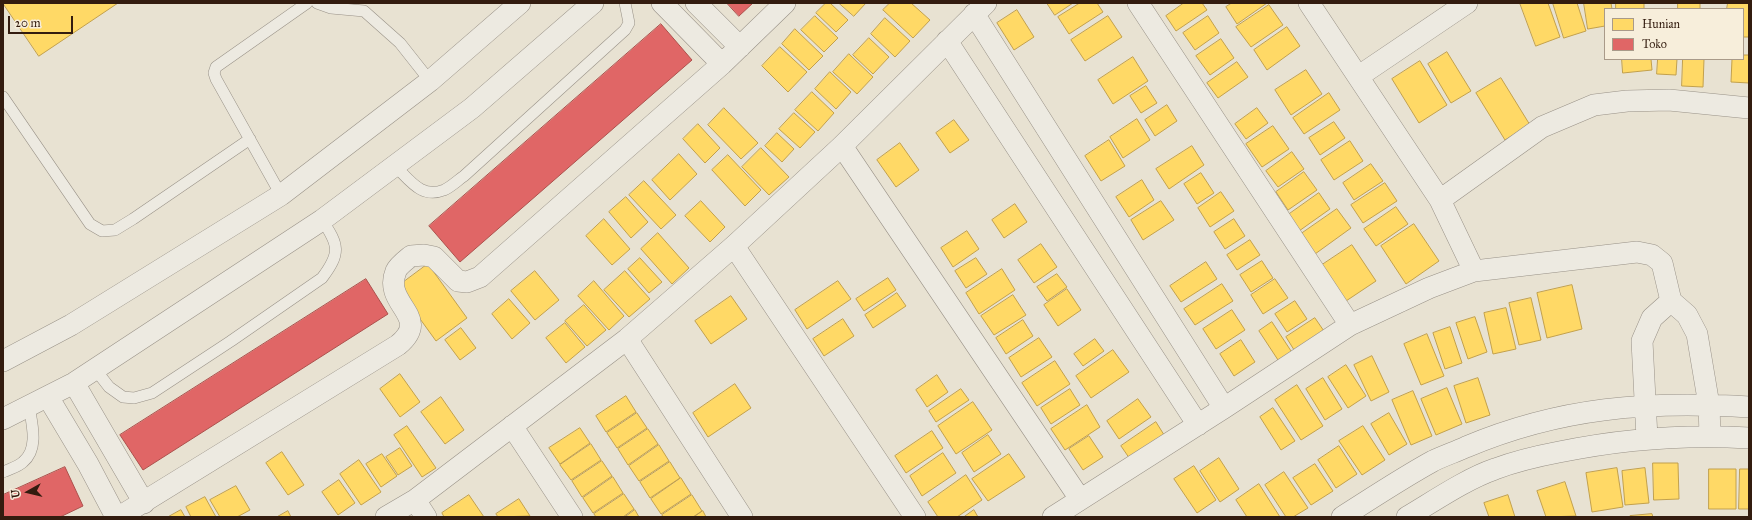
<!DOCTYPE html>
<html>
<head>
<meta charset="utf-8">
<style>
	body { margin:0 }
	#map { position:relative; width:1752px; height:520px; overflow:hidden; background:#e8e2d2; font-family:"IM FELL Great Primer",serif }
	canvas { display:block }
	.frame { position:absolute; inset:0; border:4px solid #331c0f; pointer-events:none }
	.legend { position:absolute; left:1604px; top:8px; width:140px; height:52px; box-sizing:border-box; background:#f7eedb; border:1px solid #a99a89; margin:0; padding:5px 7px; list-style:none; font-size:12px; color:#331c0f }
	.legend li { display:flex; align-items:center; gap:8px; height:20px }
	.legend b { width:20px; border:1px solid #a99a89 }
	.north { position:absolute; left:8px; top:472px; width:40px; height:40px; -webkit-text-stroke:3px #f7eedb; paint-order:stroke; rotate:262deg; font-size:11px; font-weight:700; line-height:16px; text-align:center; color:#331c0f }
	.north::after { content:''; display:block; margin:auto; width:14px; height:18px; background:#331c0f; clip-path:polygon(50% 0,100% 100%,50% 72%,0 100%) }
	.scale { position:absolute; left:8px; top:16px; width:65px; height:18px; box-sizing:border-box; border:2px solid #331c0f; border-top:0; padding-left:5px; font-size:12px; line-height:14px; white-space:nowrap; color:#331c0f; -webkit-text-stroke:3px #f7eedb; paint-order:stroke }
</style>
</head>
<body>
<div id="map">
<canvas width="1752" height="520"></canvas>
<div class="frame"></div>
<ul class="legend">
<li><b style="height:11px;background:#ffd966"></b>Hunian</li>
<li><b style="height:11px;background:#e06666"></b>Toko</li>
</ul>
<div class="north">U</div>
<div class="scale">20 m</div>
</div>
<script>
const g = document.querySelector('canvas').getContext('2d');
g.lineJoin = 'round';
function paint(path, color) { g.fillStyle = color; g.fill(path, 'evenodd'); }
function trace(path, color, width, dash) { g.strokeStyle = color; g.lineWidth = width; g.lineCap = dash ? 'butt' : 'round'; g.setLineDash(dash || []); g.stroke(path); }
const homes = new Path2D(`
	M3 3H118L39 56Z
	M826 3H830L848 20 836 32 816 13Z
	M839 3H866L854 16Z
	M890 3H911L930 20 913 38 883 10Z
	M1047 3H1073L1055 15Z
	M1080 3H1097L1103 12 1069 34 1058 17Z
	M1184 3H1202L1207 10 1176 31 1166 16Z
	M1232 3H1267L1237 24 1226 7Z
	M1520 3H1548L1560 37 1536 46Z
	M1553 3H1577L1586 31 1564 38Z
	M1584 3H1611L1612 9H1605V26L1588 29Z
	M1616 3H1644V9H1616Z
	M1678 3H1700V9H1678Z
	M1728 3H1749V37H1743V9H1727Z
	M1269 5 1283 25 1251 47 1236 27Z
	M1017 10 1034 37 1014 50 997 23Z
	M815 16 838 38 824 52 801 30Z
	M1108 16 1122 37 1085 61 1071 40Z
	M1208 16 1219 33 1195 50 1183 33Z
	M885 18 910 41 895 57 871 34Z
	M1287 27 1300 46 1267 70 1254 50Z
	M795 29 823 56 809 70 782 44Z
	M869 38 889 57 873 74 853 55Z
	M1221 39 1234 58 1210 75 1196 56Z
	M780 47 807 72 788 92 762 66Z
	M1447 52 1471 91 1451 103 1428 64Z
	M849 54 873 77 857 94 833 72Z
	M1743 55H1749V83L1731 82 1732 59H1743Z
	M1133 57 1148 81 1113 104 1098 80Z
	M1622 59H1651L1652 70 1623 73Z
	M1658 59H1677L1676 75 1657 74Z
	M1683 59H1704L1703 87 1682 86Z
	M1420 61 1447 105 1419 123 1392 79Z
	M1237 62 1248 77 1218 98 1207 83Z
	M1306 70 1322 94 1291 115 1275 90Z
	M830 72 851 92 836 109 815 89Z
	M1501 78 1530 125 1505 140 1476 93Z
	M1146 86 1157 103 1141 113 1130 96Z
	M812 92 834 113 818 131 795 110Z
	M1329 93 1340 110 1304 134 1293 118Z
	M1167 105 1177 121 1155 136 1145 120Z
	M724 108 758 143 741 159 708 125Z
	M1257 108 1268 123 1246 139 1235 124Z
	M794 113 815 132 800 148 779 129Z
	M1137 119 1150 140 1123 158 1110 137Z
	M954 120 969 140 950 153 936 133Z
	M1334 122 1345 138 1320 155 1309 138Z
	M698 124 720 148 705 163 683 139Z
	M1273 126 1289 149 1262 167 1246 144Z
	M777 133 794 149 782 162 765 146Z
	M1109 140 1125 166 1101 181 1085 156Z
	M1350 141 1363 161 1334 180 1321 160Z
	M900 143 919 170 896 187 877 160Z
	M1192 146 1204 165 1169 189 1156 169Z
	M761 148 789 177 769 195 742 167Z
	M1292 152 1304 169 1278 187 1266 171Z
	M679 154 697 174 670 200 652 180Z
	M728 155 761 190 745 206 712 170Z
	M1371 164 1383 181 1354 200 1343 183Z
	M1304 172 1317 190 1288 210 1276 192Z
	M1201 173 1214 193 1197 204 1184 184Z
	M1142 180 1154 200 1129 217 1116 197Z
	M644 181 676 215 661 229 629 195Z
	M1385 183 1397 201 1363 223 1351 205Z
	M1221 192 1234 211 1210 227 1198 208Z
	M1319 193 1330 209 1299 231 1288 215Z
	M626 197 648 222 631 238 609 212Z
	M701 201 725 227 710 242 685 216Z
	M1161 201 1174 220 1143 240 1131 220Z
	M1015 204 1027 222 1004 238 992 220Z
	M1396 207 1408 224 1376 246 1364 229Z
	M1337 209 1351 228 1315 254 1301 234Z
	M604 219 630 249 612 265 586 236Z
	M1234 219 1245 236 1225 249 1214 232Z
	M1414 224 1439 261 1406 284 1381 246Z
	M967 231 979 249 953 267 941 248Z
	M658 233 689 268 672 284 641 249Z
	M1250 240 1260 255 1237 270 1227 255Z
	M1041 244 1057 267 1034 283 1018 260Z
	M1352 245 1376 281 1346 301 1322 265Z
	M640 258 662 282 649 293 628 269Z
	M976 258 987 274 966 288 955 271Z
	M1262 261 1273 278 1251 292 1240 275Z
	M1206 262 1217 279 1181 302 1170 286Z
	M428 264 467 318 436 341 397 287Z
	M1002 269 1015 290 979 314 966 293Z
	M535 271 559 300 535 320 511 291Z
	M625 271 650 299 629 317 604 290Z
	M1057 274 1067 287 1047 301 1037 287Z
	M888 278 896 290 864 311 856 299Z
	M1275 279 1288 298 1263 314 1251 295Z
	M594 281 624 316 609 330 578 296Z
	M838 281 851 299 807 329 795 310Z
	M1222 284 1233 301 1195 325 1184 309Z
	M1572 285 1582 329 1547 338 1537 293Z
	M1067 289 1081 310 1058 326 1044 305Z
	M897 293 906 306 873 328 865 315Z
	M1013 295 1026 315 994 335 981 316Z
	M731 296 747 319 711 344 695 321Z
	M1531 298 1541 340 1519 345 1509 303Z
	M509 299 530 323 512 339 492 314Z
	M1295 301 1307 319 1287 332 1275 314Z
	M584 305 606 330 587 346 565 321Z
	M1506 308 1516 349 1493 354 1484 313Z
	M1232 310 1245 330 1216 349 1203 329Z
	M1475 317 1487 352 1468 359 1456 323Z
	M1315 318 1326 334 1296 353 1286 337Z
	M843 319 854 336 824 356 813 339Z
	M1023 320 1033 336 1006 354 996 338Z
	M1272 322 1293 354 1280 363 1259 331Z
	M565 323 585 347 566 363 546 338Z
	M1450 327 1462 363 1445 369 1433 333Z
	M461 328 476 348 460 360 445 340Z
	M1427 334 1444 376 1421 385 1404 344Z
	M1039 338 1052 357 1021 377 1009 358Z
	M1095 339 1104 351 1083 366 1074 354Z
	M1241 340 1255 362 1234 376 1220 354Z
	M1113 350 1129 372 1091 398 1076 376Z
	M1372 356 1389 392 1371 401 1354 365Z
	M1055 361 1070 384 1037 406 1022 383Z
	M1346 365 1366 396 1348 408 1328 377Z
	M400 374 420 402 400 417 380 389Z
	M937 375 948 392 927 407 916 390Z
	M1323 378 1342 409 1325 420 1306 389Z
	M1478 378 1490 415 1466 423 1454 386Z
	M735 384 751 408 708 437 693 413Z
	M1297 385 1323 426 1301 440 1275 400Z
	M1447 388 1462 424 1436 435 1421 399Z
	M961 389 969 400 936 422 929 411Z
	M1070 389 1080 405 1051 424 1041 408Z
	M1413 391 1432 436 1411 445 1392 400Z
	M626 396 636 412 606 432 596 416Z
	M441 397 464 430 445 444 421 412Z
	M1138 399 1151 417 1119 439 1107 421Z
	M973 402 992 430 956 454 938 426Z
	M1087 405 1100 427 1065 450 1051 429Z
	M1273 408 1295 441 1281 450 1260 417Z
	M637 413 647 428 617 448 607 433Z
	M1389 413 1407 444 1389 455 1371 424Z
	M1156 422 1166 438 1132 462 1121 446Z
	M407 426 436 468 422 477 394 435Z
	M1363 426 1385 460 1362 475 1339 441Z
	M580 428 590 443 560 464 549 448Z
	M648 429 658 444 628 465 618 449Z
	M932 431 943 448 906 473 895 456Z
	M988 435 1001 454 974 472 962 453Z
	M1089 436 1103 457 1083 470 1069 449Z
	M591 444 601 460 571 480 560 465Z
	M659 445 669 461 639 481 629 466Z
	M1339 446 1357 474 1336 488 1318 460Z
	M400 448 412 466 398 475 386 457Z
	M282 452 304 485 288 495 266 463Z
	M943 453 956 473 922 496 910 476Z
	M382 454 397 476 381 487 366 464Z
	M1009 454 1025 477 988 501 972 479Z
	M1219 458 1239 489 1220 502 1200 471Z
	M359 460 381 492 361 505 340 474Z
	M602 461 612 476 582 497 572 481Z
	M670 462 680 478 650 498 640 482Z
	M1653 463H1678L1679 499 1654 500Z
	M1315 464 1333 491 1311 505 1293 478Z
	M1194 466 1216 500 1197 513 1174 479Z
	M1617 468 1623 507 1592 512 1586 473Z
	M1645 468 1649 503 1625 505 1622 471Z
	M1709 469H1736V509H1709Z
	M1740 469H1749V509H1739Z
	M1284 472 1308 508 1293 517H1286L1265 485Z
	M966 475 982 500 957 517H938L928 502Z
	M613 477 623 493 593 513 583 498Z
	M681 478 691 494 661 514 651 499Z
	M339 480 355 503 338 515 322 492Z
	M1565 482 1576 516 1546 517 1537 491Z
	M1259 484 1280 517H1247L1236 500Z
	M236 486 250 510 237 517H220L210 500Z
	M624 494 634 509 623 517H596L594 514Z
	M469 495 484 517H444L442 513Z
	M692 495 702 511 693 517H663L662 515Z
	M1508 495 1515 517H1489L1484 503Z
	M205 497 216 517H191L186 507Z
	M519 499 530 516 498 517 496 514Z
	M181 510 185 517H168Z
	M635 510 639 517H625Z
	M974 510 978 517H964Z
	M288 511 291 517H277Z
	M703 511 706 517H694Z
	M1652 514 1653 517H1630V516Z`);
const shops = new Path2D(`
	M727 3H753L739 16Z
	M661 24 692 60 460 262 429 226Z
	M366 279 388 314 143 470 120 435Z
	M65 467 83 506 60 517H3V495Z`);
const service = new Path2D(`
	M317 3 331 8 364 11 400 43 430 81
	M3 97 90 224 102 231 115 230 133 219 250 139
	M395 166C410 180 421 199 444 190 451 187 458 180 464 176L625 30 629 23 625 3
	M281 195 216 79 214 73 216 67 307 3
	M95 369 109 387 123 397 134 398 152 393 231 341 322 278C341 253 339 245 322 220
	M3 472C9 469 18 467 23 462 39 449 32 424 29 406`);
const minor = new Path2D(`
	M662 3 722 64
	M696 3 740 47
	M1138 3 1350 325
	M1309 3 1440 200 1474 271
	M974 14 1224 408
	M947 41 1198 425
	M1359 76 1467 3
	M842 146 1080 499
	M1440 200 1542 127 1594 105 1627 101 1669 100 1749 108
	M734 246 915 517
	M627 339 742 517
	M3 361 71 325 281 195 430 81 520 3
	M74 383 144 503
	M48 397 88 464 116 517
	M3 419 74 383 322 220 472 108 593 3
	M512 426 572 517
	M1647 438 1642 341 1652 318 1671 301 1687 315 1697 334 1709 405 1710 436
	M415 500 426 517
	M119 517 398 345C433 316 382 305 396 271 398 266 406 260 411 256L424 255 434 257 458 281 467 282 480 277 722 64 785 3
	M386 517 415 500 627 339 734 246 842 146 986 3
	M1053 517 1224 408 1350 325 1429 288 1474 271 1637 252 1652 255 1662 263 1671 301
	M1342 517C1372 498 1402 478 1433 461 1443 456 1455 452 1466 447 1561 407 1647 401 1749 407
	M1407 517C1434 501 1466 479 1495 469 1516 461 1538 456 1559 452 1622 439 1685 434 1749 438`);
paint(homes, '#ffd966');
trace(homes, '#c2a04c', 1);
paint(shops, '#e06666');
trace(shops, '#ac504c', 1);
trace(service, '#989187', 12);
trace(minor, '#989187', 22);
trace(service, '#edeae1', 11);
trace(minor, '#edeae1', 21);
</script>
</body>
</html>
